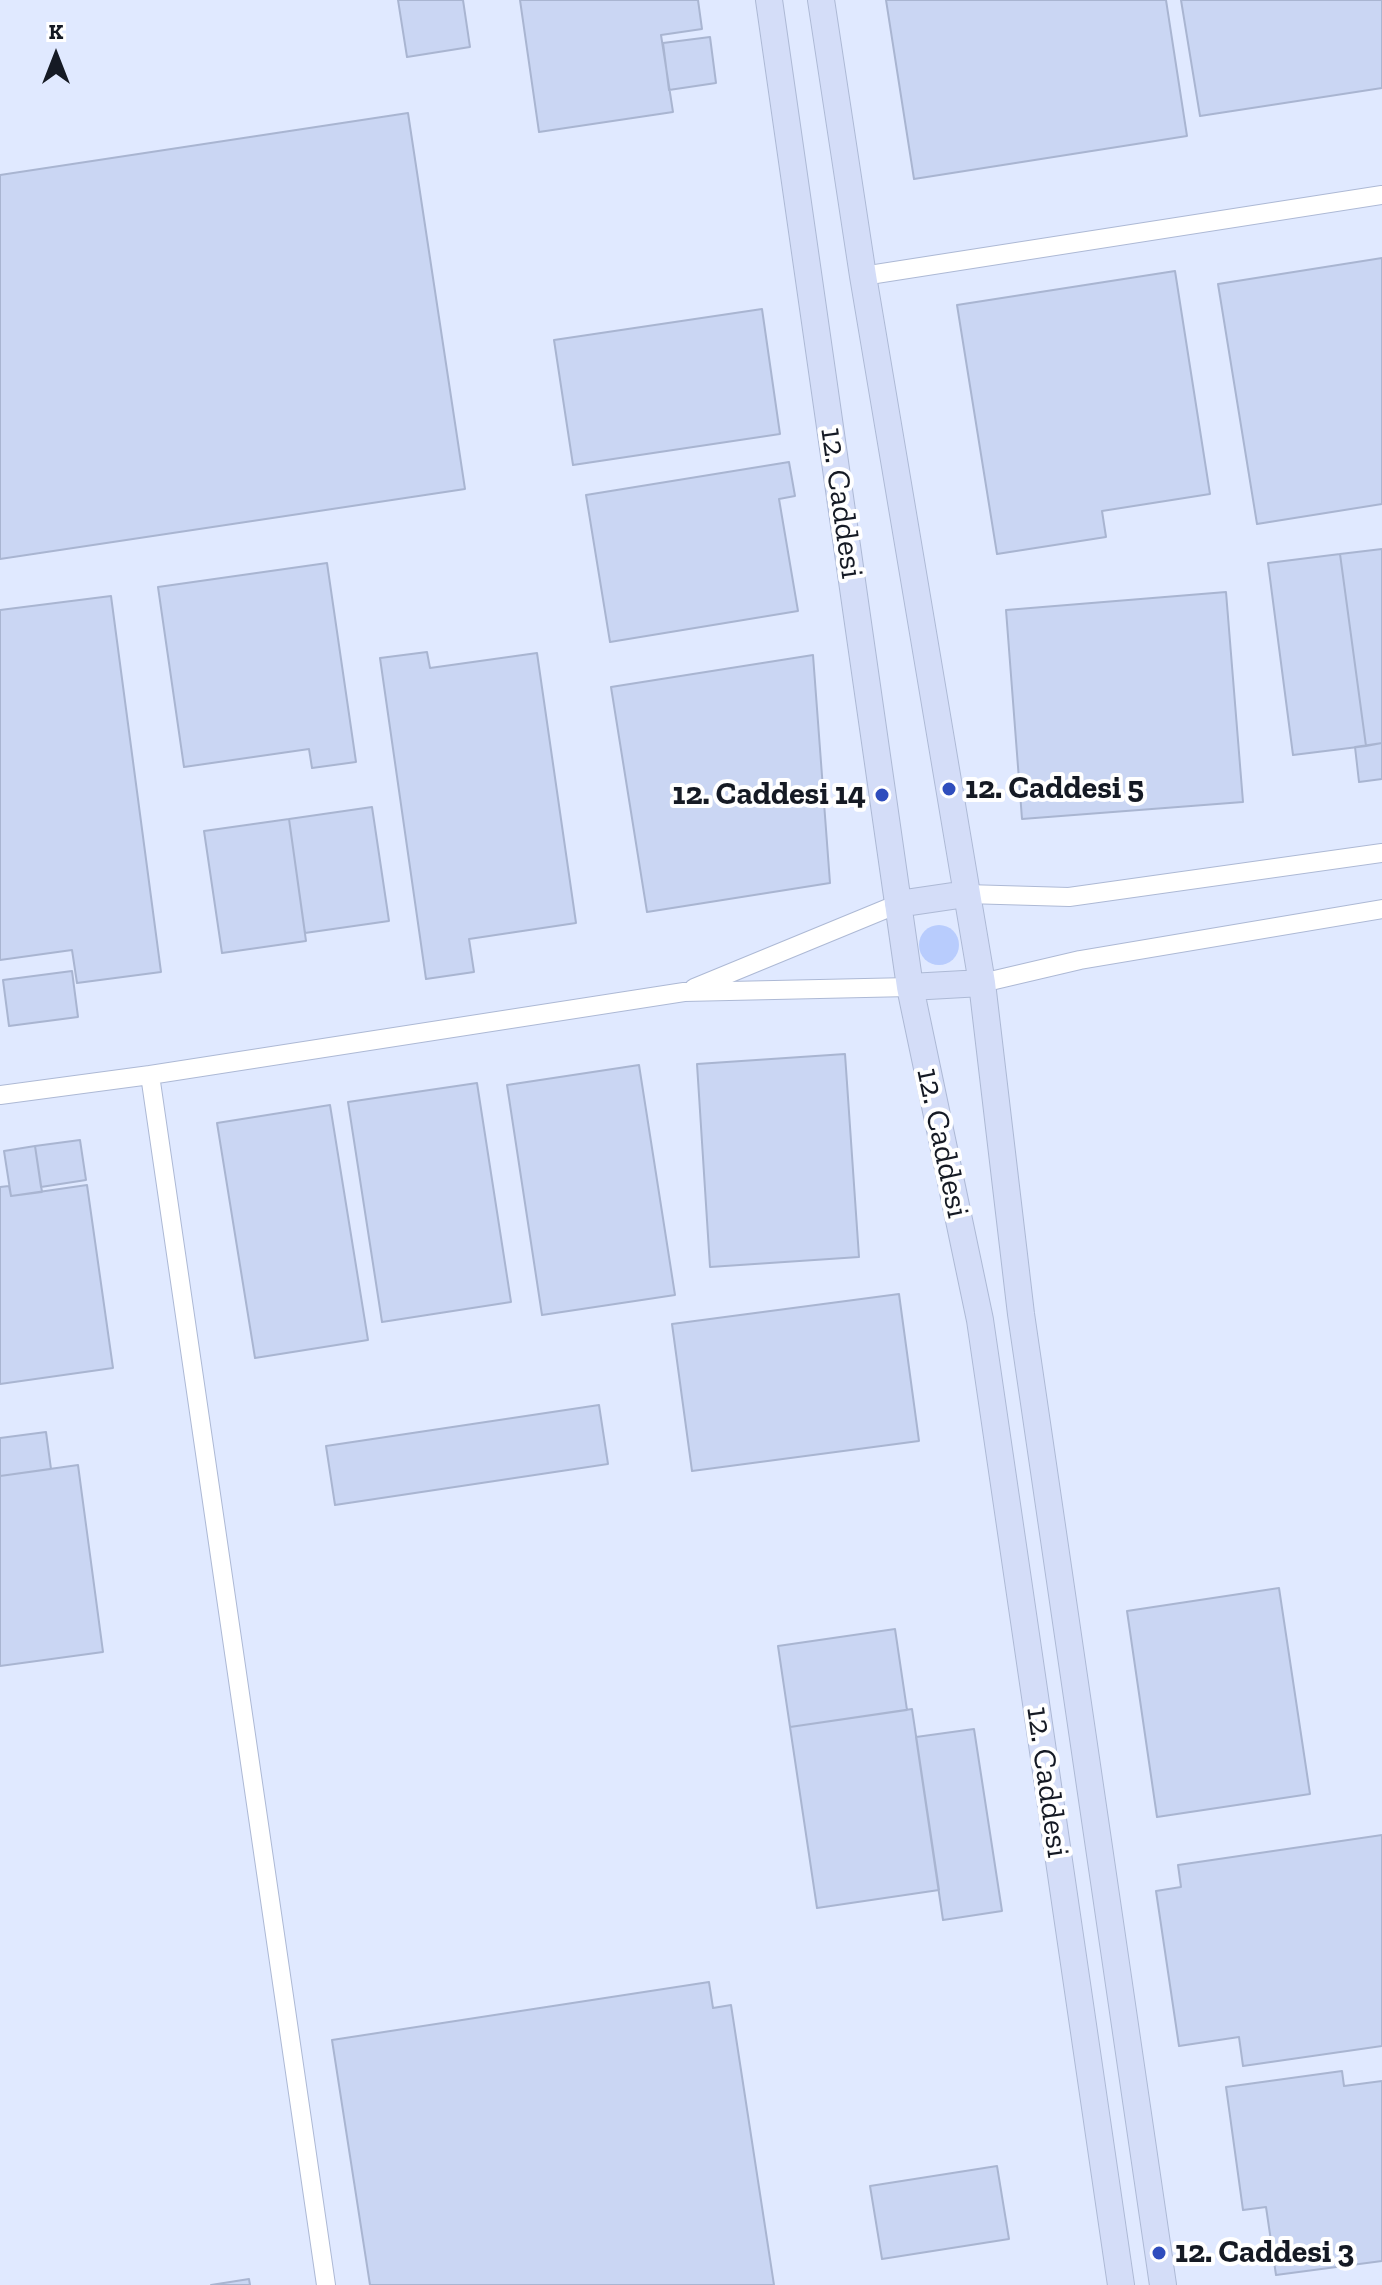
<!DOCTYPE html>
<html>
<head>
<meta charset="utf-8">
<style>
	body { margin:0 }
	#map { position:relative; width:1382px; height:2285px; overflow:hidden; background:#ecf1fd; font-family:"Zilla Slab",serif }
	canvas { display:block }
	.north { position:absolute; left:16px; top:16px; width:80px; height:80px; -webkit-text-stroke:6px #fff; paint-order:stroke; rotate:0deg; font-size:22px; font-weight:700; line-height:32px; text-align:center; color:#151a24 }
	.north::after { content:''; display:block; margin:auto; width:28px; height:36px; background:#151a24; clip-path:polygon(50% 0,100% 100%,50% 72%,0 100%) }
</style>
</head>
<body>
<div id="map">
<canvas width="1382" height="2285"></canvas>
<div class="north">K</div>
</div>
<script>
const g = document.querySelector('canvas').getContext('2d');
g.lineJoin = 'round';
function paint(path, color) { g.fillStyle = color; g.fill(path, 'evenodd'); }
function trace(path, color, width, dash) { g.strokeStyle = color; g.lineWidth = width; g.lineCap = dash ? 'butt' : 'round'; g.setLineDash(dash || []); g.stroke(path); }
function write(font, color, halo, rows, align = 'center') {
  g.font = font + ' "Zilla Slab",serif'; g.lineWidth = 8; g.setLineDash([]); g.textBaseline = 'middle'; g.strokeStyle = halo; g.fillStyle = color; for (const [text, x, y, turn = 0] of rows) {
    g.save(); g.translate(x, y); g.rotate((+turn || 0) * Math.PI / 180); g.textAlign = isNaN(turn) ? turn : align; if (halo) g.strokeText(text, 0, 0); g.fillText(text, 0, 0); g.restore();
  }
}
const built = new Path2D(`
	M0 0H1382V2285H0Z`);
const green = new Path2D(`
	M919 945a20 20 0 1 1 40 0a20 20 0 1 1-40 0Z`);
const building = new Path2D(`
	M398 0H463L470 47 407 57Z
	M520 0H698L702 29 661 35 673 112 539 132Z
	M886 0H1166L1187 136 914 179Z
	M1181 0H1382V88L1200 116Z
	M710 37 716 83 669 90 663 43Z
	M408 113 465 489 0 559V175Z
	M1382 258V504L1257 524 1218 284Z
	M1175 271 1210 494 1102 511 1106 537 997 554 957 305Z
	M762 309 780 434 573 465 554 340Z
	M789 462 795 496 779 499 798 611 610 642 586 495Z
	M1382 549V743L1366 746 1340 554Z
	M1340 554 1366 746 1293 755 1268 563Z
	M327 563 356 762 312 768 309 749 184 767 158 587Z
	M1226 592 1243 802 1022 819 1006 610Z
	M111 596 161 972 77 983 72 950 0 960V610Z
	M427 652 430 668 537 653 576 923 469 939 474 972 426 979 380 658Z
	M813 655 830 883 647 912 611 687Z
	M1382 743V779L1359 782 1355 747Z
	M372 807 389 921 305 933 289 819Z
	M289 819 306 941 222 953 204 831Z
	M72 971 78 1017 9 1026 3 980Z
	M845 1054 859 1257 710 1267 697 1064Z
	M639 1065 675 1295 542 1315 507 1085Z
	M477 1083 511 1302 382 1322 348 1102Z
	M330 1105 368 1340 255 1358 217 1123Z
	M80 1140 86 1180 41 1187 35 1146Z
	M35 1146 42 1192 11 1196 4 1151Z
	M87 1185 113 1368 0 1384V1187L9 1186 11 1196Z
	M899 1294 919 1441 692 1471 672 1324Z
	M599 1405 608 1464 335 1505 326 1446Z
	M46 1432 51 1469 0 1476V1438Z
	M78 1465 103 1652 0 1666V1476Z
	M1279 1588 1310 1794 1157 1817 1127 1611Z
	M895 1629 907 1710 790 1727 778 1646Z
	M912 1709 939 1890 817 1908 790 1727Z
	M974 1729 1002 1911 943 1920 916 1737Z
	M1382 1835V2046L1243 2066 1239 2037 1179 2046 1156 1891 1181 1887 1178 1865Z
	M709 1982 713 2008 731 2005 774 2285H370L332 2040Z
	M1342 2071 1344 2086 1382 2081V2261L1276 2275 1266 2207 1243 2210 1226 2087Z
	M997 2166 1009 2239 882 2259 870 2186Z
	M249 2279 250 2285H211Z`);
const street = new Path2D(`
	M863 276 1382 195
	M966 894 1069 897 1382 853
	M982 983 1080 960 1382 909
	M694 988 898 904
	M150 1075 326 2285
	M0 1095 150 1075 684 992 910 987`);
const secondary = new Path2D(`
	M769 0 910 987 980 1320 1121 2285
	M821 0 863 276 982 983 1021 1314 1163 2285
	M898 904 966 894
	M910 987 982 983`);
const markers = [
	[949,789,8,"#2f4dbd"],
	[882,795,8,"#2f4dbd"],
	[1159,2253,8,"#2f4dbd"]
];
const streetNames = [
	["12. Caddesi",841,503,82],
	["12. Caddesi",942,1143,78],
	["12. Caddesi",1047,1782,82]
];
const poiNames = [
	["12. Caddesi 5",965,789],
	["12. Caddesi 14",866,795,"right"],
	["12. Caddesi 3",1175,2253]
];
paint(built, '#e0e9ff');
paint(green, '#b8ccfd');
paint(building, '#cad6f3');
trace(building, '#a9b5d1', 2);
trace(street, '#adb9d5', 20);
trace(secondary, '#adb9d5', 28);
trace(street, '#fff', 18);
trace(secondary, '#d4ddf8', 26);
for (const [x, y, r, color] of markers) { const dot = new Path2D(); dot.arc(x, y, r, 0, 2 * Math.PI); g.fillStyle = color; g.fill(dot); trace(dot, '#fff', 3); }
write('32px', '#151a24', '#fff', streetNames);
write('bold 32px', '#151a24', '#fff', poiNames, 'left');
</script>
</body>
</html>
